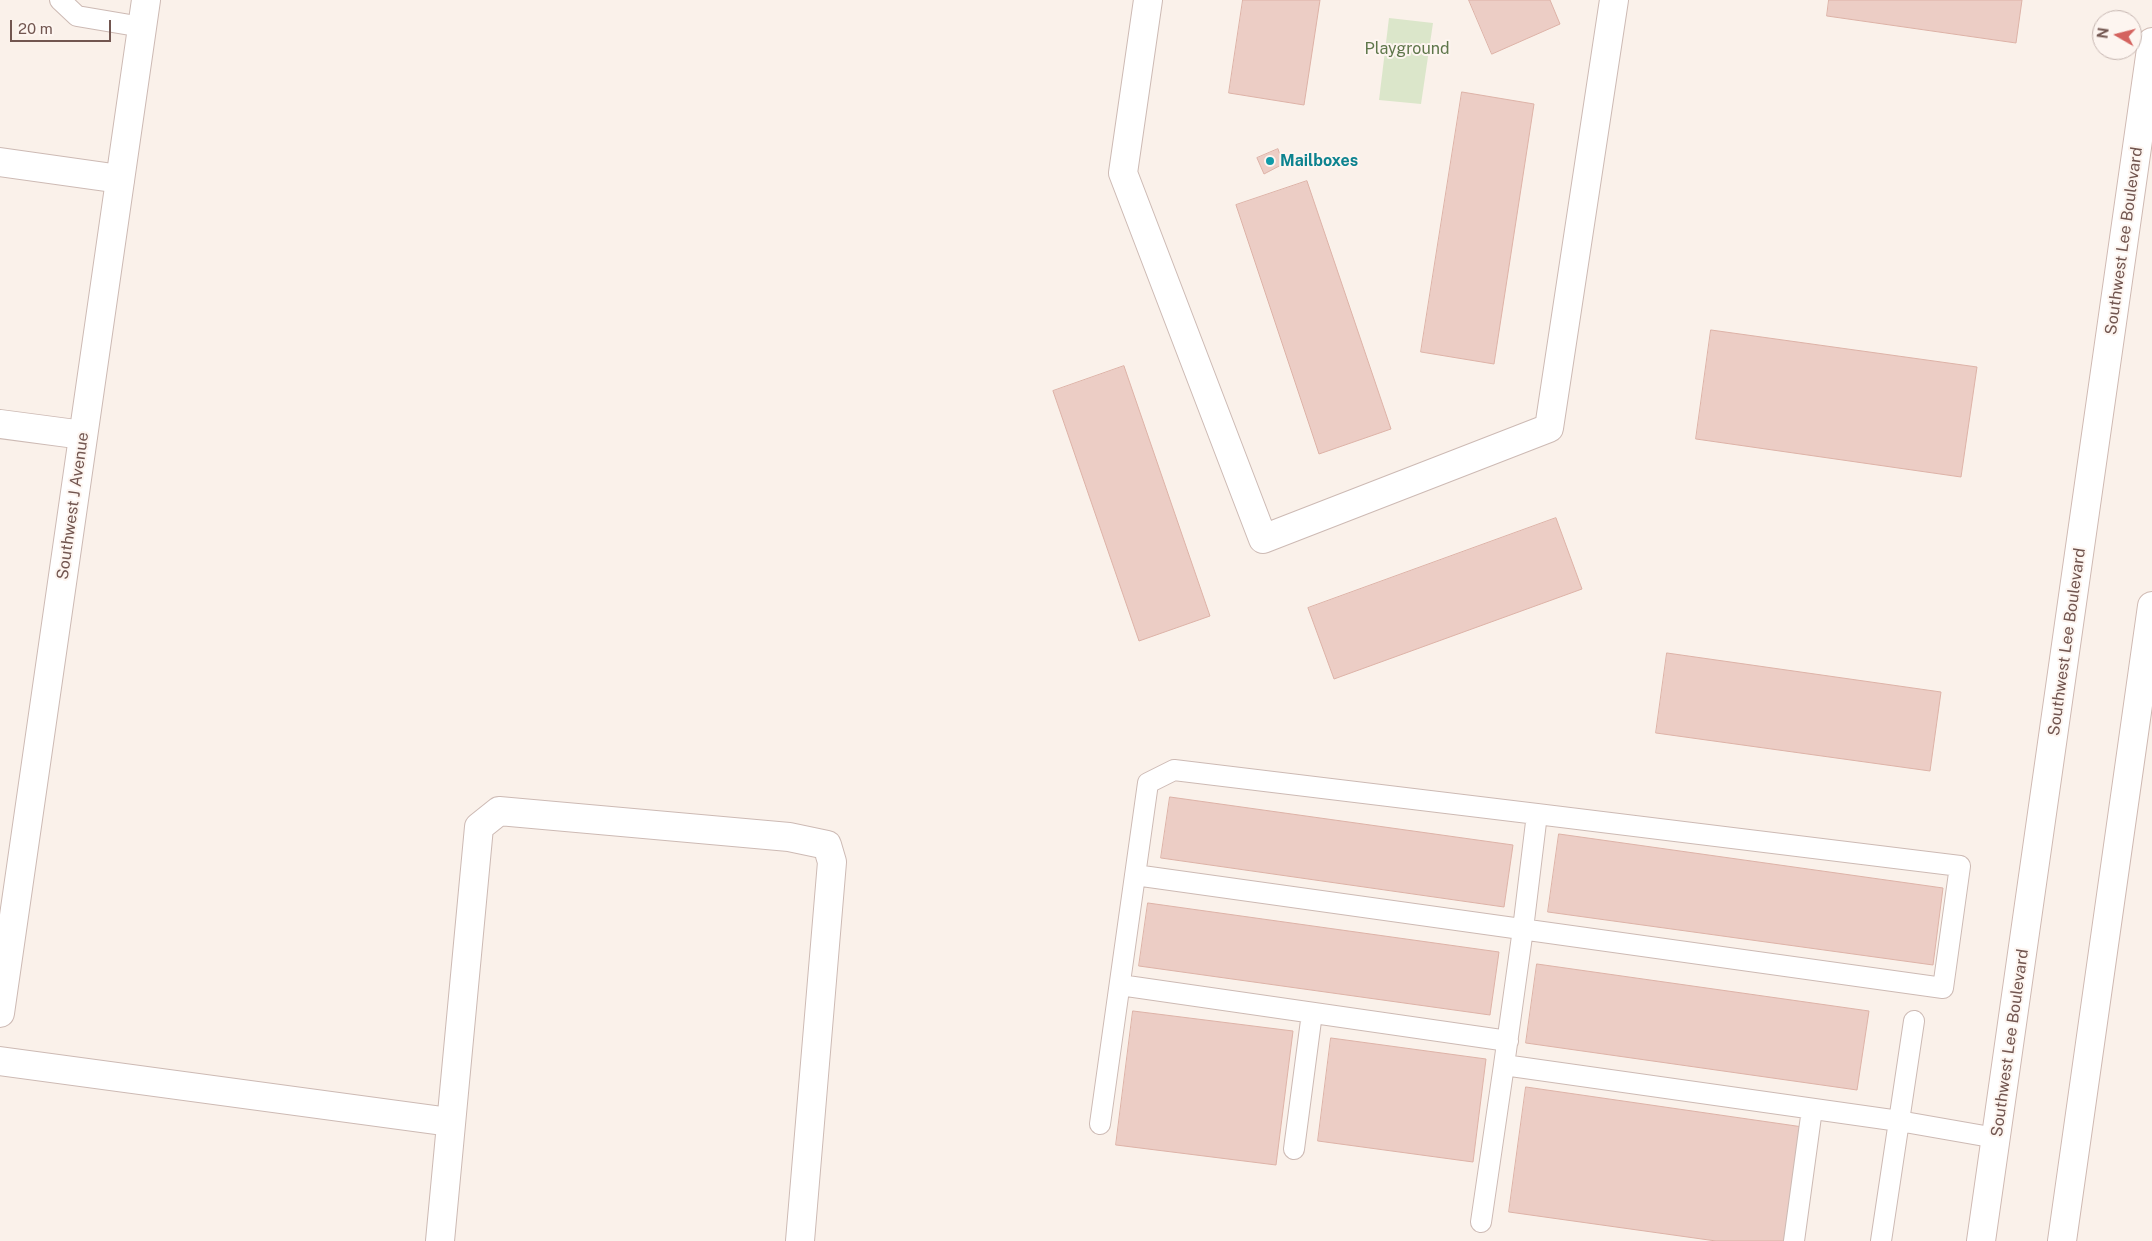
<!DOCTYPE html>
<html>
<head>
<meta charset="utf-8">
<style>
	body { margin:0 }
	#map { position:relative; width:2152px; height:1241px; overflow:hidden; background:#faf1ea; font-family:"Public Sans",sans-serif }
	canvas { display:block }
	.north { position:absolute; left:2092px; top:10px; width:50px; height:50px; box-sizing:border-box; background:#fdf5f0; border:1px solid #c5b5b0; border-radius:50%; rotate:278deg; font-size:14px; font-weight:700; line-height:20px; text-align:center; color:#725650 }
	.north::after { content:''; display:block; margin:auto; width:18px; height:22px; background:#d4635f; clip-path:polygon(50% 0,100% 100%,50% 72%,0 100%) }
	.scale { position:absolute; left:10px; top:20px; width:101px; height:22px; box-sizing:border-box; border:2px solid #725650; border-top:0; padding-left:6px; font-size:15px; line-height:18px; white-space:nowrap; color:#725650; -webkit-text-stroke:4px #fdf5f0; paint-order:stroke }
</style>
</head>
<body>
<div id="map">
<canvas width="2152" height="1241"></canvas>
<div class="north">N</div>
<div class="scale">20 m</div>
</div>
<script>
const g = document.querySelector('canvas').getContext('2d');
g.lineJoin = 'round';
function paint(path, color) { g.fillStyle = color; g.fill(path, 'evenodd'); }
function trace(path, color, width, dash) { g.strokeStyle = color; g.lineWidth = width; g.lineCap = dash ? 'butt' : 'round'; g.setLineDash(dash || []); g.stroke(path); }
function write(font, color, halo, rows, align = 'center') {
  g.font = font + ' "Public Sans",sans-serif'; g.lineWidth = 4; g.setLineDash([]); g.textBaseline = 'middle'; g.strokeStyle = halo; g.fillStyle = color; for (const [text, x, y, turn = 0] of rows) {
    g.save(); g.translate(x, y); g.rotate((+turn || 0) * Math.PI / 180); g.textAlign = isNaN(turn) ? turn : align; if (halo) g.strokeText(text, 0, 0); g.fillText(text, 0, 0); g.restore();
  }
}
const green = new Path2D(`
	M1389 18 1433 23 1421 104 1379 100Z`);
const building = new Path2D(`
	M1243 0H1320L1304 105 1229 93Z
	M1469 0H1550L1560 24 1492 54Z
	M1829 0H2022L2016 43 1827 16Z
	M1462 92 1534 104 1494 364 1421 352Z
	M1278 149 1283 164 1264 174 1257 158Z
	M1307 181 1391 429 1319 454 1236 205Z
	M1711 330 1977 367 1961 477 1696 439Z
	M1124 366 1210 616 1139 641 1053 391Z
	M1556 518 1582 589 1334 679 1308 608Z
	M1667 653 1941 692 1930 771 1656 733Z
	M1170 797 1513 845 1504 907 1161 858Z
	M1559 834 1943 888 1933 965 1548 912Z
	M1148 903 1499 952 1490 1015 1139 966Z
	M1537 964 1869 1011 1857 1090 1526 1043Z
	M1133 1011 1293 1031 1276 1165 1116 1145Z
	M1331 1038 1486 1059 1473 1162 1318 1141Z
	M1526 1087 1803 1127 1787 1241H1716L1509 1212Z`);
const service = new Path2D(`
	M60 0 77 16 142 27
	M1135 875 1943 988 1960 866 1537 814 1523 929 1504 1065 1899 1121 1996 1138
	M1120 985 1508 1041
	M1100 1124 1148 783 1174 770 1537 814
	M1294 1149 1312 1013
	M1481 1222 1504 1065
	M1794 1241 1812 1109
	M1881 1241 1914 1021`);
const minor = new Path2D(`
	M1148 0 1123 173 1263 539 1549 428 1614 0
	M0 162 120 179
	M0 424 83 435
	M0 1061 450 1122
	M440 1241 479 827 499 811 789 837 827 845 832 862 800 1241`);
const tertiary = new Path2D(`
	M0 1013 146 0`);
const secondary = new Path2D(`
	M1981 1241 2152 42
	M2062 1241 2152 606`);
const markers = [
	[1270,161,5,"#0f9aa8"]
];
const parkNames = [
	["Playground",1407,49]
];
const cultureNames = [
	["Mailboxes",1280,161]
];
const streetNames = [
	["Southwest Lee Boulevard",2124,241,-82],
	["Southwest J Avenue",73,506,-82],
	["Southwest Lee Boulevard",2067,642,-82],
	["Southwest Lee Boulevard",2010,1043,-82]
];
paint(green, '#dbe6ca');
paint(building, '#eccdc5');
trace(building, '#ddb2a7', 1);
trace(service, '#cdbab4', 22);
trace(minor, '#cdbab4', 30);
trace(tertiary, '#cdbab4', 30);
trace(secondary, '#cfb9b2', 30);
trace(service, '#fff', 20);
trace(minor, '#fff', 28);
trace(tertiary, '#fff', 28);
trace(secondary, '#fff', 28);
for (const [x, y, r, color] of markers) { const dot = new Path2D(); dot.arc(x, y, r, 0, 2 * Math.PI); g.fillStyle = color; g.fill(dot); trace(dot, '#fdf5f0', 2); }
write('16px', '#5e764a', '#fdf5f0', parkNames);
write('bold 16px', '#0d838f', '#fdf5f0', cultureNames, 'left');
write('16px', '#725650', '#fdf5f0', streetNames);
</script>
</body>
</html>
